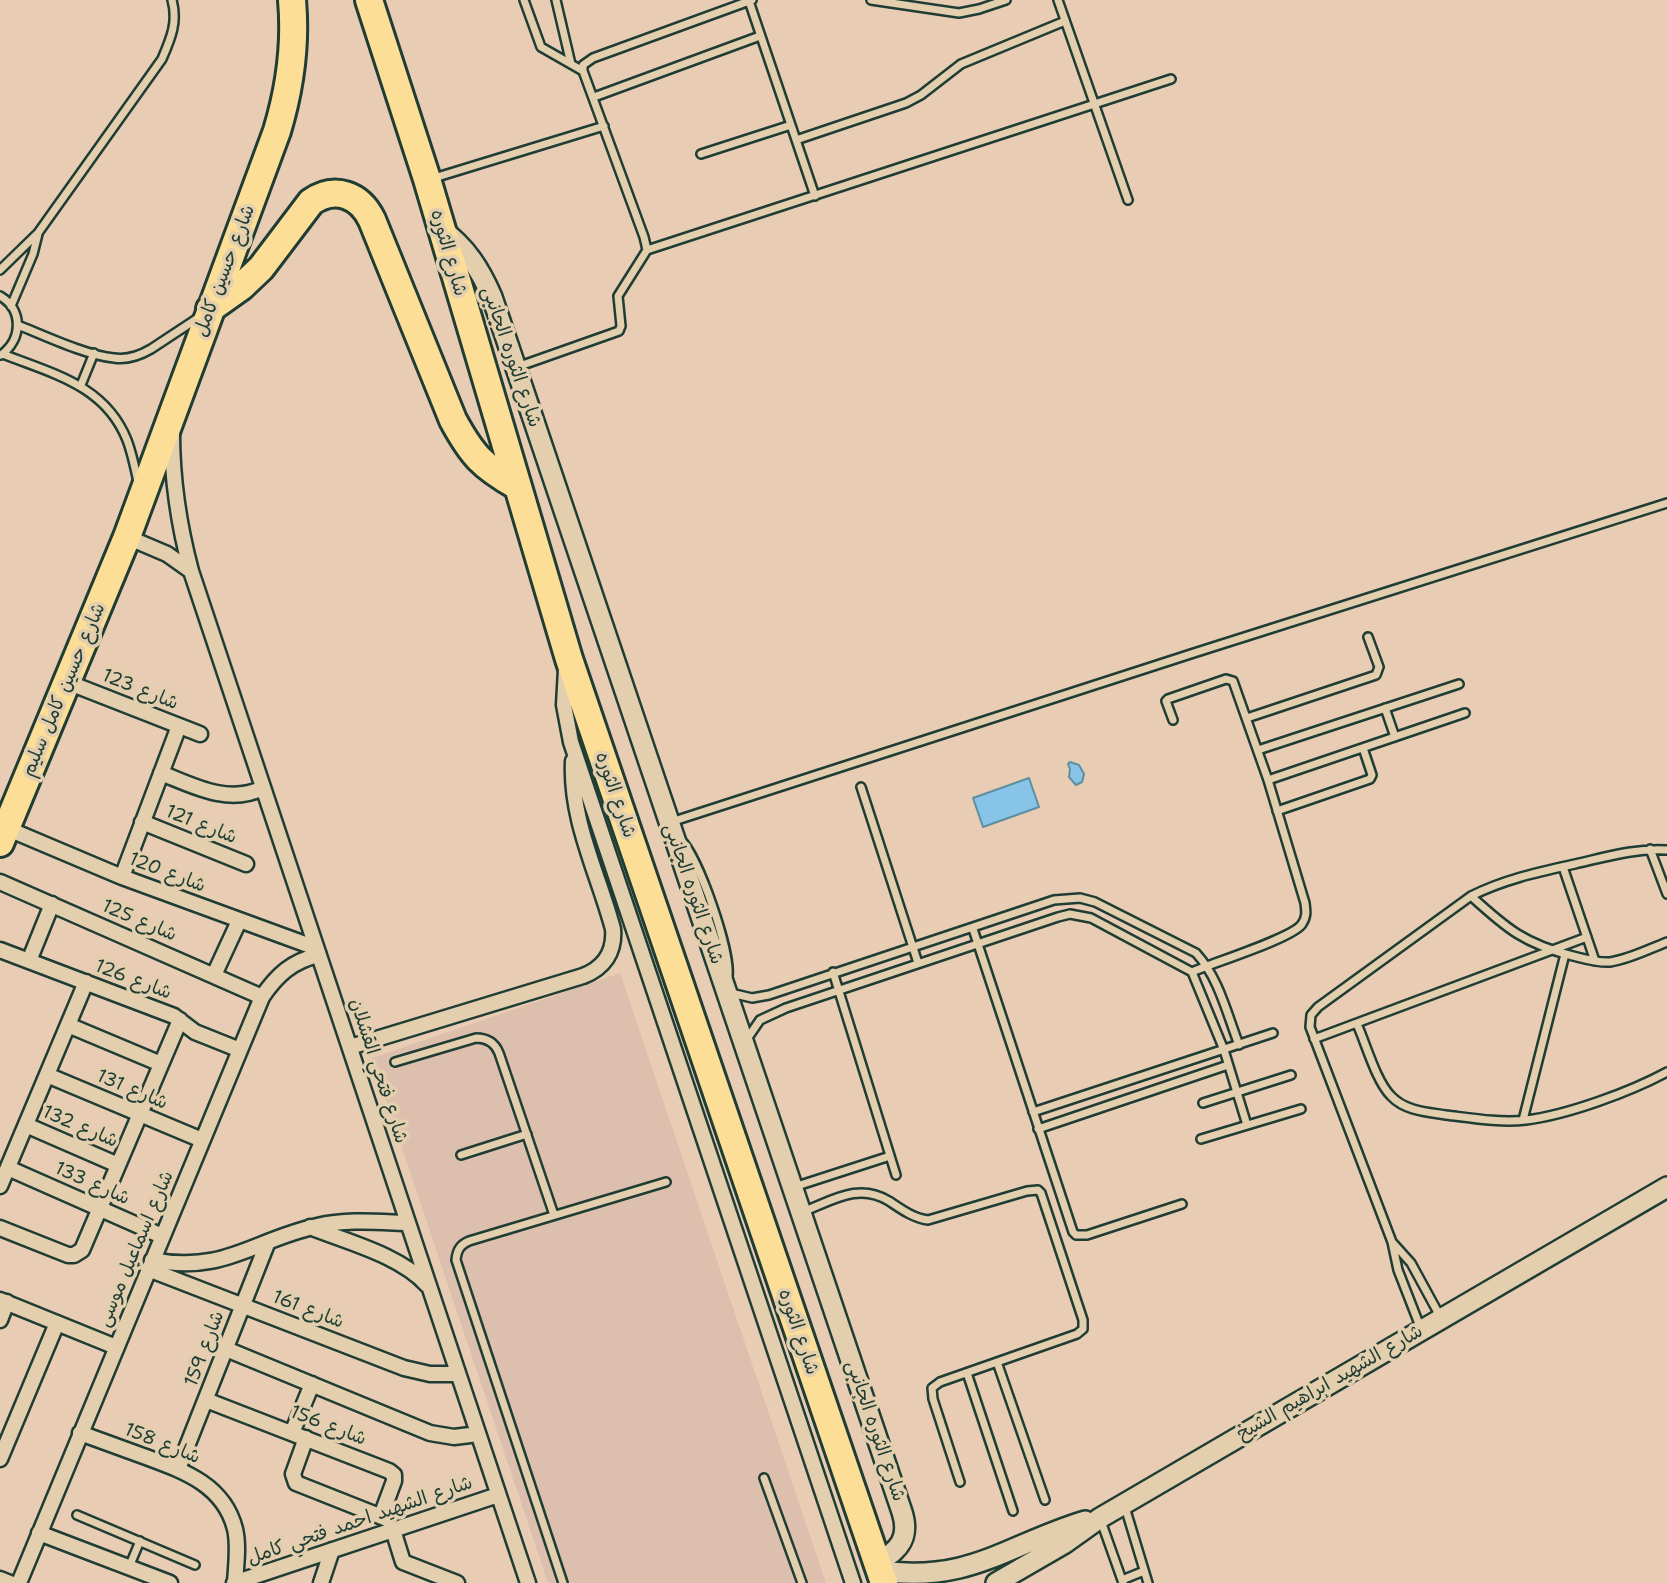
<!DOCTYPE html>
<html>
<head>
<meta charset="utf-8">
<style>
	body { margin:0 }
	canvas { display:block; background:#e9ccb4 }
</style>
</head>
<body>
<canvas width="1667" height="1583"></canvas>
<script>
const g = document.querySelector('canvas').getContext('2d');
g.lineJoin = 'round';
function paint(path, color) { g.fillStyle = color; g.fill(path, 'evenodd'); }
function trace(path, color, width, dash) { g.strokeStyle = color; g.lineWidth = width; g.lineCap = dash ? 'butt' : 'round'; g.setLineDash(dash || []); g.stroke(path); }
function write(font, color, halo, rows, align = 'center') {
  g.font = font + ' "Shantell Sans","Playpen Sans Arabic",sans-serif'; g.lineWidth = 7; g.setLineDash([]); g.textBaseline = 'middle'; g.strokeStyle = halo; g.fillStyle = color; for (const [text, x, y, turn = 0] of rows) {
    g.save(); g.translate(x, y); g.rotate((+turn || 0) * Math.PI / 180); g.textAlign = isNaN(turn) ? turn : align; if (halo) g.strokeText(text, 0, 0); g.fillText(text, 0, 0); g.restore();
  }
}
const built = new Path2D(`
	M620 973 826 1583H548L372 1058Z`);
const water = new Path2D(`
	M1070 762 1079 765 1084 774 1082 782 1076 785 1069 777 1070 769 1068 764Z
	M1029 778 1039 807 983 827 973 798Z`);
const lane = new Path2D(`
	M524 0 541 47 583 71
	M556 0 571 64
	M871 0 959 13 979 9 1006 0
	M1058 0 1128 200
	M749 1 815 196
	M594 97 760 36
	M796 140 906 103 921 95 961 64 1065 21
	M701 154 791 125
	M434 178 604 126
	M647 250 1171 79
	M0 270 38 233 162 59C171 38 178 22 172 0
	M0 296C24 310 22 340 1 355
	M11 306 33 254 38 234
	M18 325C43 335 88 356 114 358 127 360 139 356 151 349L201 316
	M3 354C53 374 105 385 127 440 132 453 135 468 138 482
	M517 367 619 331 621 326 618 296 647 250 644 237 583 71V65L593 58 752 0
	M81 385 94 353
	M1385 708 1395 737
	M1247 718 1376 675 1379 667 1368 637
	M1173 720 1166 701 1168 699 1226 679 1233 681 1268 780 1305 903C1306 911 1307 917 1302 924 1293 938 1212 963 1192 972
	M1258 750 1459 684
	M1268 780 1465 713
	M861 787 918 963
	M1277 811 1370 779 1372 775 1363 748
	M671 822 1197 652 1667 503
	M681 840C699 858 731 951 728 976
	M1650 849 1667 894
	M1563 867 1595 961
	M1471 896C1507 929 1525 944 1573 956 1585 959 1598 963 1610 962 1630 959 1649 949 1667 942
	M973 929 1073 1232 1076 1235H1087L1182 1204
	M833 972 896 1175
	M731 993 752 998 769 995 1054 900 1080 898 1095 902 1196 953C1219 978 1227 1014 1239 1045
	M1357 1024C1366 1044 1376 1081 1391 1096 1405 1111 1427 1112 1446 1115 1471 1118 1500 1123 1526 1120 1567 1115 1630 1092 1667 1072
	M747 1039 760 1020 786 1008 1058 917 1070 914 1091 918 1192 972 1224 1050 1247 1125
	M1314 1039 1587 937
	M395 1062 476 1038C488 1038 495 1043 499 1053L554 1215
	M1203 1103 1291 1075
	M1033 1112 1273 1033
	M1523 1120 1565 954
	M1038 1129 1228 1065
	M1201 1139 1301 1109
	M461 1155 527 1134
	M794 1187 890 1156
	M802 1212C832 1201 858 1182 889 1201 901 1209 913 1218 928 1220L1027 1191 1038 1190 1041 1193 1083 1320V1329L1077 1334 940 1382 932 1388 933 1399 960 1482
	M1393 1243 1411 1263 1441 1318
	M1421 1329 1398 1270 1392 1242 1310 1027 1311 1015 1318 1007 1471 896C1505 879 1539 872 1575 864 1606 857 1635 848 1667 850
	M997 1362 1045 1500
	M967 1373 1013 1511
	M764 1478 802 1583
	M1125 1507 1148 1583
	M77 1515 195 1565
	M1101 1521 1123 1583
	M129 1567 140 1541
	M1122 1580 1144 1571
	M563 1583 456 1260C457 1250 460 1245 469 1241L666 1182`);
const street = new Path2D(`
	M172 433C172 481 179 526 191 571L528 1583
	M127 537 167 554 191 571
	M566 669 564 705 571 742 853 1583
	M67 682 200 734
	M161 773C194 786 228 805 263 788
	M142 822 246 864
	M6 828 122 877 316 948
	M122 877 179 726
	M0 882 262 997
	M0 950 174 1016 195 1032 240 1050
	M29 961 52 904
	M214 975 239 921
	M68 1025 161 1064
	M350 1047 583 976C604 968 615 952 613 929 598 873 570 820 573 761
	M47 1075 202 1140
	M26 1125 118 1165
	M8 1168 162 1236
	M0 1186 86 982
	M310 1227C347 1242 400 1255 427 1285
	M0 1228 68 1255H74L82 1250 180 1020
	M152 1260C225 1274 253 1240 317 1226 347 1219 378 1222 408 1223
	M148 1269 404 1368 430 1374H458
	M0 1300 116 1347
	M0 1320 7 1302
	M226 1349 430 1433 454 1437 478 1434
	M206 1400 389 1471 394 1475V1481L381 1516
	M80 1433C102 1441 124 1449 146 1457 184 1471 224 1485 235 1529 239 1546 236 1565 235 1583
	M292 1433 312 1384
	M306 1438 293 1474 296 1483 387 1519
	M0 1459 57 1323
	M178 1469 267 1244
	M393 1530 403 1562 457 1583
	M39 1533 170 1583
	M0 1579 10 1583
	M19 1583 262 997C277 975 292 961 319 955
	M234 1583 498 1495
	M321 1583 332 1550`);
const secondary = new Path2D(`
	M441 229C466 247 480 269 492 297L902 1512C910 1537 900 1551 877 1562
	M880 1571C971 1583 1006 1545 1085 1521
	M996 1583 1065 1543 1100 1518 1667 1187`);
const highway = new Path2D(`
	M369 0 427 179 569 659 884 1583
	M210 309 241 287 261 268 311 202C335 185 360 195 372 220L453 420C472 455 482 466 517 486
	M0 843 127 537 277 131C290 88 296 45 292 0`);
const streetNames = [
	["شارع الثوره",448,253,74],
	["شارع حسين كامل",225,271,-69],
	["شارع الثوره الجانبى",511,357,71],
	["شارع حسين كامل سليم",64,690,-67],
	["شارع 123",140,690,22],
	["شارع الثوره",615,795,71],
	["شارع 121",201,825,22],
	["شارع 120",167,873,21],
	["شارع الثوره الجانبى",693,894,71],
	["شارع 125",139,921,23],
	["شارع 126",133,980,21],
	["شارع فتحي القشلان",378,1071,72],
	["شارع 131",132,1090,23],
	["شارع 132",80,1127,23],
	["شارع 133",92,1184,24],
	["شارع اسماعيل موسى",136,1249,-67],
	["شارع 161",308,1310,21],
	["شارع الثوره",798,1332,71],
	["شارع 159",205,1349,-69],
	["شارع الشهيد ابراهيم الشيخ",1330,1383,-30],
	["شارع 156",328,1426,21],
	["شارع الثوره الجانبى",875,1431,71],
	["شارع 158",162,1444,22],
	["شارع الشهيد احمد فتحي كامل",360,1521,-19]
];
paint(built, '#ddbfae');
paint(water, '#88c4e8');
trace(water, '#5e8ea0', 2);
trace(lane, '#1f3d34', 12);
trace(street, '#1f3d34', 19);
trace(secondary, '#1f3d34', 24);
trace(highway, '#1f3d34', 32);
trace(lane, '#e3cead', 7);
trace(street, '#e3cead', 14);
trace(secondary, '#e3cead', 19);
trace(highway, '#fcde96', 26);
write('19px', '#1f3d34', '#e3cead', streetNames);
</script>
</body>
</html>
